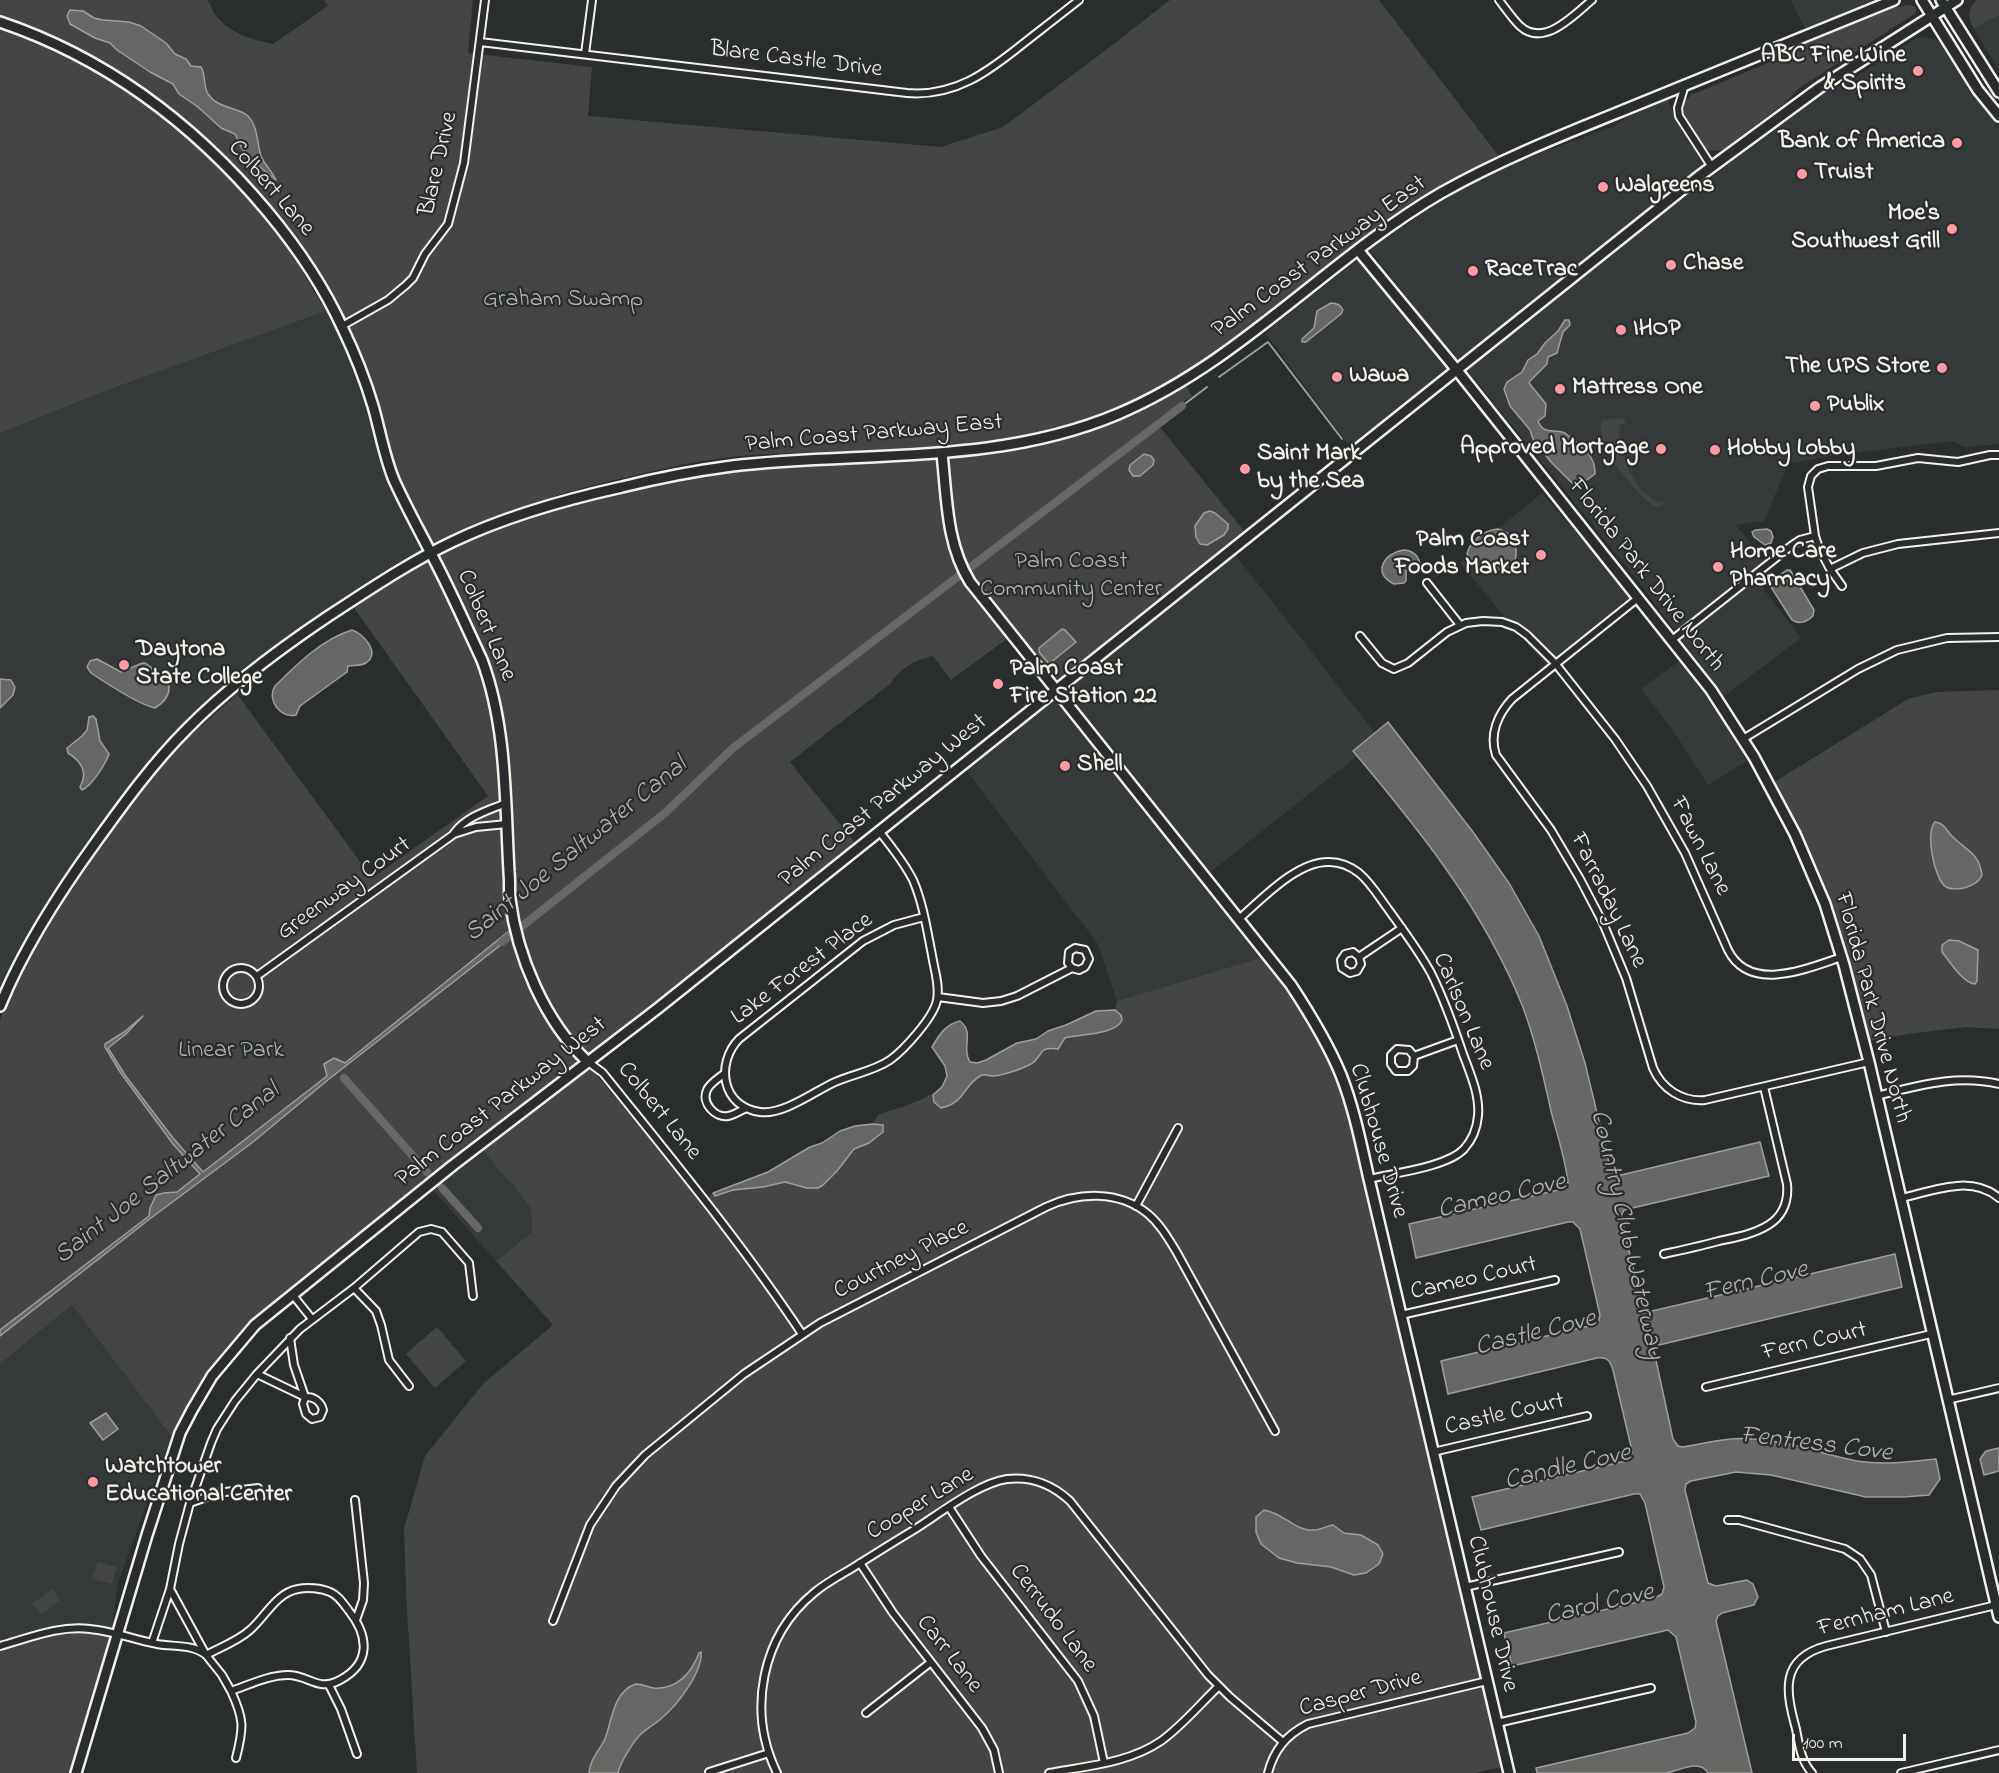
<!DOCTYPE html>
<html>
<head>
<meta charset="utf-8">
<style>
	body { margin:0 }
	#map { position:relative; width:1999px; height:1773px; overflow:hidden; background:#2a2d2e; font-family:"Indie Flower",sans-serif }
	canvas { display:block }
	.scale { position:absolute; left:1792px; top:1734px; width:114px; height:27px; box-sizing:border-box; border:3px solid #f4f1e8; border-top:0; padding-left:8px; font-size:18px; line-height:21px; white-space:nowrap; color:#f4f1e8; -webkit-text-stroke:4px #2a2d2e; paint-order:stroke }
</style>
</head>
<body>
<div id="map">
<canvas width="1999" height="1773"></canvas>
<div class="scale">100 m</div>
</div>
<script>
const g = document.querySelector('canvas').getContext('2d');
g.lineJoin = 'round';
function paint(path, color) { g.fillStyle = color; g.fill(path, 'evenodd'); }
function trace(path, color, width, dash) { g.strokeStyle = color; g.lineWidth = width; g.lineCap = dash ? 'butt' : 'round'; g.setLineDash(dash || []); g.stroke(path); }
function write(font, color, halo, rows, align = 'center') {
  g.font = font + ' "Indie Flower",sans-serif'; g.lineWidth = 4.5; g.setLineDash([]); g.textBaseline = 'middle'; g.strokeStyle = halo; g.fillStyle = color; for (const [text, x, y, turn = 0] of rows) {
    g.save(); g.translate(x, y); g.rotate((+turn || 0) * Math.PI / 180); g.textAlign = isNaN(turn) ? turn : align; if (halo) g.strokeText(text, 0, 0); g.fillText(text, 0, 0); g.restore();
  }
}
const built = new Path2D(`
	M1791 0H1874L1805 29Z
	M1999 15V70L1974 29Z
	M1922 37 1937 40 1948 51 1959 69 1966 87 1999 128V444L1965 447 1952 441 1837 455 1788 464 1764 521 1736 525 1770 569 1756 579 1801 638 1723 697 1639 582 1467 370 1651 223 1823 93 1843 85 1915 39Z
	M1667 99 1680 127 1705 163 1457 362 1369 249 1457 191 1523 159 1615 126 1632 113Z
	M1359 259 1450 368 1350 447 1265 333Z
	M326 311 352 358 362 385 388 475 422 546V550L412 561 351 596 267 651 230 679 177 731 118 804 58 889 13 966 0 993V433L100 393Z
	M1542 493 1631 596 1546 666 1460 563 1468 557 1473 562 1505 531 1498 529Z
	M1234 553 1375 733 1353 751 1357 756 1208 874 1061 690 1170 606Z
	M1679 661 1719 711 1750 759 1708 785 1676 735 1641 689Z
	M1055 695 1263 957 1117 1001 1098 944 965 769Z
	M482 1149 506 1179 512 1183 531 1209 532 1232 496 1261 431 1188Z
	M72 1305 171 1436 117 1586 112 1636 86 1632 0 1651V1364Z`);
const green = new Path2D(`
	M0 0H207C211 5 213 12 217 17 230 33 253 40 273 44L328 6 324 0H473L468 53 592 67 588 116 941 147 1003 127 1106 50 1170 0H1379L1498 155C1455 178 1412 200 1373 230 1343 253 1316 277 1286 300 1266 315 1245 330 1225 344 1180 376 1135 406 1082 423 975 457 862 448 751 455 712 458 674 466 636 475 565 491 496 511 432 546 418 517 401 487 391 455 381 421 374 388 360 356 350 334 341 311 329 290 312 261 292 235 271 209 200 122 108 51 0 18Z
	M1977 0H1999V15L1974 29C1967 17 1967 10 1977 0Z
	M1910 5 1916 7V13L1798 89 1786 102 1724 149C1717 151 1711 152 1705 148 1701 144 1697 137 1694 132 1686 120 1677 107 1691 95L1777 59 1806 43 1886 9Z
	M0 27 34 38 101 69 174 120 207 150 272 226 285 243 326 311 100 393 0 433Z
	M1185 383 1192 396 1155 421 1245 532 1064 678H1053L984 595 964 564 954 537 948 458C1008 450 1068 440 1124 416 1145 407 1166 395 1185 383Z
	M1624 418 1626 423 1619 426 1623 457 1630 458 1625 463 1639 488 1657 503 1663 501 1664 503 1662 506C1658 507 1657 508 1653 505 1639 496 1614 465 1607 450 1602 442 1600 432 1601 422L1604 420Z
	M937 457C940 485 940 529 950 554 959 579 991 616 1008 638L951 680 933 656C914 660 901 668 890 684L790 762 856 844 648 1012 567 1071 425 1181 260 1314 231 1342 213 1364 198 1385 171 1436 72 1305 0 1364V1021L2 1014 37 945 65 897 118 820 164 763 189 737 237 694 372 878 488 796 352 605C408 570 463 537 525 515 555 505 587 498 618 492 656 484 695 476 734 471 801 463 870 461 937 457Z
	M1999 690V1029L1967 1027 1907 1034 1868 1041 1801 838 1773 783 1908 699 1936 692Z
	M1263 957C1282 982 1301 1007 1317 1035 1328 1056 1336 1078 1344 1101L1501 1767 1475 1773H417L407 1610 404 1529 425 1456 483 1384 553 1325 496 1261 532 1232 531 1209 512 1183 506 1179 482 1149 589 1066 702 1202 713 1193 768 1172 810 1147 822 1143 840 1131 855 1126 873 1124 878 1115C899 1107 939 1099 947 1076L945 1066 932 1047C940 1035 946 1024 960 1021 975 1033 961 1047 970 1062L977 1063 986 1060 1017 1043 1036 1039 1048 1031 1066 1025 1096 1011 1115 1010 1117 1001Z
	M437 1327 466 1361 435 1388 406 1354Z
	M98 1562 117 1567 112 1584 92 1579Z
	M52 1589 60 1600 42 1614 32 1604Z
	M73 1631 112 1636 92 1694 70 1773H0V1651Z`);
const water = new Path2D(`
	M70 10 83 11 94 18 103 20 129 22 141 26 166 43 175 54 186 59 191 66 201 67C206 75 203 86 208 94 218 109 238 107 248 116 258 126 257 144 261 156 264 164 272 171 276 180L256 164 242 149 235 134 221 128 198 107 179 94 173 84 150 72 117 50 110 43 95 38 70 24 67 16Z
	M1331 303C1336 303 1341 305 1343 310L1341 314 1306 342H1302V339L1314 328 1317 311Z
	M1565 320H1569L1570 325 1563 332 1557 353 1548 357 1547 364 1530 381 1529 383 1546 404 1545 416 1538 421C1544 436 1554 428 1565 433 1579 445 1596 454 1595 474L1580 485 1572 483 1551 462 1533 439 1530 430 1510 406 1504 389 1507 382 1522 372 1528 360 1537 354 1545 343 1558 331Z
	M1144 454 1151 456 1154 460 1153 465 1140 476H1133L1129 470 1130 465Z
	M1210 511 1215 513 1228 524V529L1224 535 1207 545 1200 544 1196 537 1195 526 1204 513Z
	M1498 529C1507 532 1512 535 1515 545 1524 578 1477 575 1467 554 1470 541 1484 530 1498 529Z
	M1767 529 1771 531 1773 537 1771 543 1765 545 1754 537 1752 532 1755 530Z
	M1404 550C1413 551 1419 555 1420 565L1410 567 1406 571V581L1404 583 1394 584C1372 574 1383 553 1404 550Z
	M1787 570H1790L1814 610 1813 616C1807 622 1799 625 1792 620L1771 587 1772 580Z
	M1062 629 1065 630 1076 642 1049 664 1039 652V648Z
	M352 630C363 633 381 653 366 663 361 666 354 665 348 666L347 672 300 706 296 715C281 719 266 700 275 686 296 665 322 639 352 630Z
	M97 659 121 672C127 670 140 663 144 663 150 663 164 682 169 686 170 696 163 703 155 708 139 705 106 683 91 673L87 667 90 661Z
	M0 679 11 680 15 687 13 695 0 708Z
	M93 716 96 719 100 741 109 754C106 763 92 786 82 790L80 787C88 772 82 762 68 753L67 748 82 736 87 730 89 717Z
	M1388 722 1473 832 1509 883 1539 936 1567 1006 1585 1063 1611 1171 1613 1173 1621 1175 1760 1142 1769 1176 1624 1210 1621 1216 1641 1302 1645 1309 1652 1311 1895 1254 1902 1287 1659 1345 1654 1351 1673 1439 1678 1446 1683 1447C1706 1443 1729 1437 1752 1439 1791 1441 1820 1454 1857 1461 1884 1465 1909 1462 1936 1459L1940 1479 1929 1495 1904 1497H1866L1771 1475 1736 1472 1691 1481 1686 1484 1685 1490 1708 1583 1716 1586 1747 1580 1753 1584 1758 1597 1754 1605 1722 1613 1718 1616 1716 1621 1752 1773H1708C1699 1758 1678 1772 1665 1773 1623 1773 1579 1773 1537 1773L1536 1768 1688 1733 1695 1728 1696 1722 1676 1637 1668 1630 1512 1666 1504 1633 1655 1598 1662 1594 1664 1587 1645 1503 1640 1494H1634L1481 1530 1472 1497 1625 1461 1631 1456 1632 1451 1613 1370C1610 1361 1608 1357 1597 1358L1448 1394 1441 1361 1593 1325 1598 1323 1600 1315 1580 1229 1573 1222H1568L1416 1258 1409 1224 1558 1190 1565 1187 1568 1182C1565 1158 1557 1134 1551 1111 1543 1075 1535 1039 1522 1005 1484 910 1418 828 1353 751Z
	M1935 822C1945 823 1946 831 1953 837 1967 851 1979 853 1982 875 1979 883 1972 886 1964 888 1958 889 1951 890 1946 887 1934 879 1925 832 1935 822Z
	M509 931 511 937 329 1079 253 1142 151 1218 0 1336V1330L149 1216 150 1208 156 1195 164 1193 177 1192 200 1174 173 1144 120 1072 105 1047V1044L124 1032 143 1016 126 1034 108 1048 125 1075 173 1138 203 1172 327 1076 324 1064 334 1058 345 1063Z
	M1949 940 1959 941 1978 950 1977 981 1975 984C1963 983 1950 962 1942 952V945Z
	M1115 1010 1121 1015 1122 1020C1116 1035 1079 1034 1065 1038L1058 1049C1035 1046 1045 1057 1029 1065 1022 1069 1000 1076 993 1076 987 1076 985 1073 980 1076 963 1086 965 1103 941 1108L934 1102 933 1095 942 1087 947 1076 945 1066 932 1047C939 1035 946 1024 960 1021 975 1033 961 1047 970 1062L977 1063 986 1060 1017 1043 1036 1039 1048 1031 1066 1025 1096 1011Z
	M873 1124 883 1125V1132L869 1143 854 1149 837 1171 823 1185 818 1188H807L785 1182 763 1187 733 1190 715 1196 713 1193 768 1172 810 1147 822 1143 840 1131 855 1126Z
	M106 1413 118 1429 103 1440 90 1423Z
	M1999 1448V1471L1984 1475 1980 1459 1986 1451Z
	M1264 1510C1284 1513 1296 1532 1314 1530 1320 1530 1326 1526 1333 1525L1344 1533 1361 1535 1378 1545 1383 1554 1379 1564 1366 1573 1354 1575 1331 1567 1297 1563 1279 1558 1261 1544 1256 1532V1517Z
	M701 1652C703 1671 678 1704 664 1716 657 1723 649 1727 642 1733 634 1740 620 1763 618 1773H589C590 1759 599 1751 605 1739 612 1721 613 1691 636 1684 642 1684 648 1687 654 1688 677 1690 692 1672 699 1653Z`);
const stream = new Path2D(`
	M1219 377 1268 342 1342 439
	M1182 406 1207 387`);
const canal = new Path2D(`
	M502 942 665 813 733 748 1182 406
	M344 1078 427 1172
	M442 1188 478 1228`);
const street = new Path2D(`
	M1499 0C1506 9 1512 18 1520 26 1544 48 1574 15 1592 0
	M480 42 907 93C955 97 988 72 1024 43 1042 29 1061 14 1079 0
	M585 54 592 0
	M1685 85 1678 108 1679 116 1712 167
	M342 326 388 300 406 285 413 278 425 254 448 224 464 163 485 0
	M1815 536 1808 487 1811 476 1818 469 1828 466H1876L1918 458 1958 462 1990 455H1999
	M1830 569 1842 586
	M1427 583 1460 625
	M1638 598 1512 699C1498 714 1489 734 1496 755L1551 830 1580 879 1603 923 1626 978 1653 1068C1662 1089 1682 1102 1705 1100L1869 1062
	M1360 636 1382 663 1394 669 1408 663 1447 632 1466 623 1483 621 1502 622 1516 627 1527 635 1555 663 1615 739 1647 786 1685 853 1728 950C1750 994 1808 968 1842 957
	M1672 640 1791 546 1800 540 1815 536 1819 548 1830 569 1863 553 1898 544 1999 533
	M1743 739 1858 669 1897 650 1947 638 1999 637
	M879 831C891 846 904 862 913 880 923 903 927 930 932 955 934 969 940 985 937 1000 934 1017 904 1050 890 1060 874 1071 853 1074 835 1082 815 1091 784 1115 760 1112 722 1107 715 1064 739 1039L863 941 894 925 924 917
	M454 833C467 816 487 811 506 803
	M1239 919C1262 899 1298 860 1330 862 1340 862 1351 867 1359 873 1371 883 1379 897 1388 909 1403 930 1419 951 1431 973 1444 999 1454 1027 1463 1054 1470 1073 1480 1095 1478 1116 1477 1128 1472 1140 1464 1149 1447 1167 1394 1173 1369 1179
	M1359 957 1353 952 1345 954 1341 960 1342 968 1350 973 1357 971 1361 964 1359 957 1402 928
	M223 986a18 18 0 1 1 36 0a18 18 0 1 1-36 0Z
	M257 976 454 834 476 827 507 824
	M938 997 983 1003 1001 1001 1017 996 1072 968 1079 970 1085 967 1089 959 1085 950 1075 948 1069 952 1068 963 1072 968
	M1414 1056 1409 1050 1397 1049 1391 1055V1064L1396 1071H1408L1413 1066 1414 1056 1458 1040
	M587 1061 603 1073C671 1158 741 1242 802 1334
	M725 1073C719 1078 710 1083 707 1090 701 1103 715 1118 728 1116 734 1115 740 1111 746 1108
	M1876 1096C1918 1086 1956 1074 1999 1084
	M1901 1198C1933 1191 1971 1174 1999 1198
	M1136 1206 1178 1128
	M1664 1254C1682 1250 1701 1246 1719 1241 1752 1234 1791 1227 1787 1184L1764 1087
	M354 1288 376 1311 381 1325 389 1360 409 1386
	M292 1294 312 1319
	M1401 1315 1555 1280
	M257 1374 305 1397 294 1365 290 1338
	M1706 1387 1931 1334
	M305 1397C314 1396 321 1402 323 1410L320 1417 312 1419 306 1414 303 1404Z
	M1947 1400 1999 1388
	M1433 1452 1587 1416
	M355 1500 364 1583 363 1600 356 1620
	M190 1503 217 1493 258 1488
	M949 1507 981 1556 1078 1681 1094 1716 1104 1763
	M1728 1520H1739L1845 1549 1860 1559 1871 1575 1886 1632
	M860 1563 893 1613 982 1728 994 1750 999 1773
	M1465 1587 1619 1552
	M553 1621 590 1525 616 1486 645 1455 744 1374 820 1323 1046 1207C1078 1192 1119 1190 1148 1214 1160 1224 1168 1238 1176 1251L1275 1431
	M152 1643 170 1589 179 1544 190 1503 211 1443 217 1429 235 1401 257 1374 300 1329 354 1288 419 1232 431 1229 442 1232 469 1263 473 1296
	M0 1646C29 1638 59 1625 90 1629 113 1631 135 1640 157 1644 174 1647 193 1644 206 1655 221 1647 238 1641 250 1630 266 1616 276 1593 298 1589 307 1587 321 1588 330 1592 338 1595 343 1603 349 1611 368 1635 372 1663 340 1680 318 1692 309 1675 288 1675 269 1675 249 1685 231 1691L222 1675 206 1655 170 1589
	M329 1685 341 1709 357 1754
	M231 1691C244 1719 244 1727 236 1758
	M866 1713 931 1662
	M1497 1723 1651 1688
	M709 1772 769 1753
	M777 1773C747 1711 761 1636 815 1592 827 1582 841 1575 854 1567 873 1555 892 1543 912 1531 938 1515 978 1483 1007 1479 1031 1476 1053 1485 1070 1501L1208 1675 1230 1697 1283 1742
	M1049 1773C1087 1766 1129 1763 1161 1741 1182 1726 1200 1704 1219 1686
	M1268 1773C1274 1750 1286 1735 1308 1724L1487 1681
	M1812 1773C1801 1761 1799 1745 1796 1729 1786 1692 1779 1659 1826 1646L1996 1605
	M1901 1773 1999 1750`);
const secondary = new Path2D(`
	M1922 0 1978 90 1999 116
	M1941 0 1999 92
	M0 22C107 58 195 125 267 211 297 247 324 287 343 329 355 354 365 379 373 406 380 430 384 456 394 480 407 509 423 537 437 565 453 596 467 628 482 660 507 727 505 801 509 872 510 881 509 890 510 899 517 956 545 1022 587 1061
	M1358 250 1456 369 1711 690 1754 757 1795 834 1825 904 1844 965 1869 1062 1999 1617
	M942 454C947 498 946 543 970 582L1291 985C1310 1014 1328 1043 1341 1075 1354 1108 1361 1144 1369 1179L1509 1773`);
const primary = new Path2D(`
	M0 1006C24 947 59 893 96 842 124 803 153 763 187 729 229 686 278 650 327 617 367 591 408 563 452 542 506 516 563 500 622 487 658 478 694 471 732 466 861 451 995 466 1118 414 1239 363 1328 259 1441 193 1499 160 1562 135 1624 110 1714 73 1804 37 1894 0
	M76 1773 147 1535 180 1433 192 1410 212 1376 255 1325 452 1166 657 1009 1698 177 1819 88 1957 0`);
const markers = [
	[1918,71,6,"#ff9aa2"],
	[1957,143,6,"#ff9aa2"],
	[1802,174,6,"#ff9aa2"],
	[1603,187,6,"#ff9aa2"],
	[1952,229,6,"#ff9aa2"],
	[1671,265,6,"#ff9aa2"],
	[1473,271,6,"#ff9aa2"],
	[1621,330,6,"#ff9aa2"],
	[1942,368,6,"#ff9aa2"],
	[1337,377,6,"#ff9aa2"],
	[1560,389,6,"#ff9aa2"],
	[1815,406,6,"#ff9aa2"],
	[1661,449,6,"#ff9aa2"],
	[1715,450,6,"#ff9aa2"],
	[1245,469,6,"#ff9aa2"],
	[1541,555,6,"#ff9aa2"],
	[1718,567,6,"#ff9aa2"],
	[124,665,6,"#ff9aa2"],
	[998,684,6,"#ff9aa2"],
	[1065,766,6,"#ff9aa2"],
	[93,1482,6,"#ff9aa2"]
];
const poiNames = [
	["ABC Fine Wine",1906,57,"right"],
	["& Spirits",1906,85,"right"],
	["Bank of America",1945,143,"right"],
	["Truist",1814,174],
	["Walgreens",1615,187],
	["Moe's",1940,215,"right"],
	["Southwest Grill",1940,243,"right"],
	["Chase",1683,265],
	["RaceTrac",1485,271],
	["IHOP",1633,330],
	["The UPS Store",1930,368,"right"],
	["Wawa",1349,377],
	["Mattress One",1572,389],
	["Publix",1827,406],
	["Approved Mortgage",1649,449,"right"],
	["Hobby Lobby",1727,450],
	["Saint Mark",1257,455],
	["by the Sea",1257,483],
	["Palm Coast",1529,541,"right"],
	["Foods Market",1529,569,"right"],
	["Home Care",1730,553],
	["Pharmacy",1730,581],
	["Daytona",136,651],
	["State College",136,679],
	["Palm Coast",1010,670],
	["Fire Station 22",1010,698],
	["Shell",1077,766],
	["Watchtower",105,1468],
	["Educational Center",105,1496]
];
const streetNames = [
	["Blare Castle Drive",796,61,7],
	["Blare Drive",440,164,-77],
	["Colbert Lane",270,189,49],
	["Palm Coast Parkway East",1320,258,-36],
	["Palm Coast Parkway East",874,435,-5],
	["Florida Park Drive North",1645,576,52],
	["Colbert Lane",485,626,67],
	["Palm Coast Parkway West",884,802,-39],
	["Fawn Lane",1699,847,63],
	["Greenway Court",345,890,-36],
	["Farraday Lane",1607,901,64],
	["Lake Forest Place",803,970,-37],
	["Florida Park Drive North",1871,1008,75],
	["Carlson Lane",1462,1012,67],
	["Palm Coast Parkway West",502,1103,-38],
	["Colbert Lane",658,1112,51],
	["Clubhouse Drive",1377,1141,74],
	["Courtney Place",902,1261,-27],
	["Cameo Court",1474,1280,-13],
	["Fern Court",1815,1343,-13],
	["Castle Court",1505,1416,-13],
	["Cooper Lane",921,1505,-31],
	["Clubhouse Drive",1491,1614,77],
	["Fernham Lane",1886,1614,-14],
	["Cerrudo Lane",1052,1619,53],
	["Carr Lane",948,1655,52],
	["Casper Drive",1361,1695,-15]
];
const parkNames = [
	["Graham Swamp",563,301],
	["Palm Coast",1071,563],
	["Community Center",1071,591],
	["Linear Park",231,1052]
];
const waterNames = [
	["Saint Joe Saltwater Canal",577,851,-39],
	["Saint Joe Saltwater Canal",168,1175,-38],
	["Cameo Cove",1502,1198,-13],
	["Country Club Waterway",1625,1235,77],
	["Fern Cove",1756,1283,-13],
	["Castle Cove",1536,1335,-14],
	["Fentress Cove",1816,1446,7],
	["Candle Cove",1568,1469,-13],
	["Carol Cove",1600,1606,-13]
];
paint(built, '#373a3a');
paint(green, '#444645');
paint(water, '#676866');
trace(water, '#9f9f9a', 1.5);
trace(stream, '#9f9f9a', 2);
trace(canal, '#676866', 8);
trace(street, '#f4f1e8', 10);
trace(secondary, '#f4f1e8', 14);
trace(primary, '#f4f1e8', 14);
trace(street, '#2a2d2e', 6);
trace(secondary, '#2a2d2e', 9);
trace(primary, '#2a2d2e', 9);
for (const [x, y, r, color] of markers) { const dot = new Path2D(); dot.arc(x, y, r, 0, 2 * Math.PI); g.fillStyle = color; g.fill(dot); trace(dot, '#2a2d2e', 2); }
write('bold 24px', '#f4f1e8', '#2a2d2e', poiNames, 'left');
write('24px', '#f4f1e8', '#2a2d2e', streetNames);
write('24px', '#b6b5af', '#2a2d2e', parkNames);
write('italic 26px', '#b5b3ae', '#2a2d2e', waterNames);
</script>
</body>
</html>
